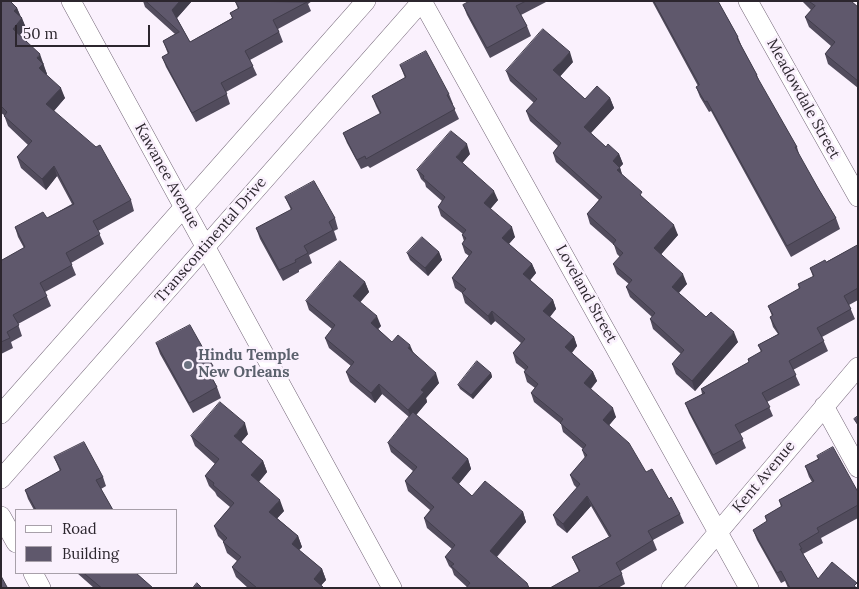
<!DOCTYPE html>
<html>
<head>
<meta charset="utf-8">
<style>
	body { margin:0 }
	#map { position:relative; width:859px; height:589px; overflow:hidden; background:#faf1fd; font-family:Lora,serif }
	canvas { display:block }
	.frame { position:absolute; inset:0; border:2px solid #2c262e; pointer-events:none }
	.legend { position:absolute; left:15px; top:509px; width:162px; height:65px; box-sizing:border-box; background:#faf1fd; border:1px solid #a8a0aa; margin:0; padding:6px 9px; list-style:none; font-size:15px; color:#2c262e }
	.legend li { display:flex; align-items:center; gap:10px; height:25px }
	.legend b { width:25px; border:1px solid #a8a0aa }
	.scale { position:absolute; left:15px; top:25px; width:135px; height:22px; box-sizing:border-box; border:2px solid #2c262e; border-top:0; padding-left:6px; font-size:15px; line-height:18px; white-space:nowrap; color:#2c262e; -webkit-text-stroke:4px #faf1fd; paint-order:stroke }
</style>
</head>
<body>
<div id="map">
<canvas width="859" height="589"></canvas>
<div class="frame"></div>
<ul class="legend">
<li><b style="height:6px;background:#fff"></b>Road</li>
<li><b style="height:14px;background:#5f586c"></b>Building</li>
</ul>
<div class="scale">50 m</div>
</div>
<script>
const g = document.querySelector('canvas').getContext('2d');
g.lineJoin = 'round';
function trace(path, color, width, dash) { g.strokeStyle = color; g.lineWidth = width; g.lineCap = dash ? 'butt' : 'round'; g.setLineDash(dash || []); g.stroke(path); }
function paint(path, color) { g.fillStyle = color; g.fill(path, 'evenodd'); }
function write(font, color, halo, rows, align = 'center') {
  g.font = font + ' Lora,serif'; g.lineWidth = 5; g.setLineDash([]); g.textBaseline = 'middle'; g.strokeStyle = halo; g.fillStyle = color; for (const [text, x, y, turn = 0] of rows) {
    g.save(); g.translate(x, y); g.rotate((+turn || 0) * Math.PI / 180); g.textAlign = isNaN(turn) ? turn : align; if (halo) g.strokeText(text, 0, 0); g.fillText(text, 0, 0); g.restore();
  }
}
const minor = new Path2D(`
	M71 1 392 588
	M422 1 749 588
	M748 1 858 197
	M824 406 858 468
	M1 414 366 1
	M1 479 422 1
	M1 516 16 543
	M33 573 41 588
	M671 588 858 367`);
const wall = new Path2D(`
	M1 1 17 8 26 28 20 35 44 64 43 65 47 74 46 75 65 98 54 111 131 200 134 211 98 231 104 244 71 263 76 275 45 292 51 306 18 324 22 336 11 342 13 348 1 354V259L2 260 24 248 18 237 15 227 47 218 72 204 57 176 46 190 21 168 17 157 28 145 8 126 4 115 1 113Z
	M143 1H192L177 18 190 42 232 18 230 13 238 9 235 1H312L308 4 311 11 278 29 283 42 250 60 257 75 226 92 230 104 196 122 166 67 162 57 168 54 163 41 175 34 145 7Z
	M470 1H546V2L521 15 527 26 531 36 490 58 467 15 463 5Z
	M652 1H718L738 37 742 47 757 75 760 83 797 147 800 157 818 188 836 218 840 229 791 257 711 111 709 112 700 97 696 87 698 86Z
	M802 1H851L858 7V88L828 64 825 54 831 46 809 27 805 17 811 10Z
	M573 62 560 76 585 99 610 98 614 108 591 133 606 147 619 154 623 164 620 167 622 175 678 235 661 254 687 284 679 293 706 317 738 342 695 391 676 374 672 364 681 354 653 329 650 319 652 317 630 297 626 287 629 284 617 274 613 264 620 257 617 254 614 245 590 224 587 214 599 200 556 162 553 153 558 146 530 121 526 111 534 103 510 81 506 71Z
	M400 65 449 94 453 104H452L459 119 370 168 368 166 361 169 347 143 343 133 380 114 376 106 372 96 405 78Z
	M470 154 462 163 498 200 490 209 515 237 509 244 532 264 536 273 530 280 553 300 556 309 550 317 574 337 577 346 572 353 593 372 597 381 591 389 616 417 609 425 646 472 680 514 684 523 653 540 657 550 621 571 625 584 618 588H550L579 572 572 557 609 537 591 506 567 533 557 525 553 515 577 488 574 485 570 475 585 458 582 450 583 449 563 432 561 424 534 402 531 393 535 388 527 382 524 372 525 370 516 363 513 353 521 343 495 321 491 325 465 303 462 293 455 288 452 278 469 256 465 253 462 244 464 241 462 235 463 234 441 216 438 207 442 201 426 187 425 183 421 179 417 170Z
	M285 197 335 218 338 229 334 231 337 240 309 255 312 263 299 270V272L283 281 260 239 256 228 291 210Z
	M858 245V300L849 305 855 319 822 337 828 351 793 370 800 385 767 402 773 416 740 434 746 448 716 465 689 413 685 403 702 394 701 389 749 362 748 359 761 352 758 345 778 334 773 327 770 317 772 316 768 306 799 289 798 284 813 277 810 268 826 262Z
	M439 252 442 260 428 276 410 260 407 253Z
	M365 282 369 292 360 302 381 326 378 329 392 342 413 352 439 383 426 398 427 402 416 415 468 459 471 469 459 484 472 496 523 512 526 522 497 557 467 587 454 575 452 569 449 566 445 557 452 549 427 528 424 518 430 510 408 491 405 481 413 471 391 452 388 443 409 417 382 394 375 403 350 382 346 372 351 366 329 348 325 338 332 329 309 310 306 301Z
	M156 343 213 366 217 376 213 379 217 387 221 398 193 413 160 354Z
	M491 373 492 377 473 399 460 389 458 385Z
	M248 434 241 442 263 461 267 472 259 482 284 511 277 518 298 536 302 547 299 550 322 569 326 580 321 585 324 588H248L236 577 232 567 237 561 227 553 223 542V541L218 536 214 526 230 507 217 496 215 492 209 486 205 476 215 464 195 446 191 436Z
	M817 456 858 492V518L821 538 823 543 803 554 818 579 858 588H788L785 581 781 583 757 540 753 530 767 522 765 516 781 507 779 500 812 482 809 477 805 466 818 459Z
	M54 457 103 477 106 486 101 489 113 510H34L28 499 25 490 60 471Z
	M77 573H136L153 588H94Z`);
const shadedWall = new Path2D(`
	M180 1H192L176 19 172 10Z
	M17 8 21 18 14 11Z
	M22 18 26 28 16 39 13 29Z
	M570 52 573 62 557 80 553 70Z
	M40 54 47 74 43 78 39 68 37 58Z
	M61 88 65 98 50 115 46 104Z
	M610 98 614 108 587 137 584 127Z
	M467 144 470 154 459 167 456 157Z
	M619 154 623 164 616 171 613 161Z
	M54 166 57 176 46 190 42 179Z
	M620 168 623 177 617 170Z
	M494 191 498 200 487 213 484 203Z
	M674 225 678 235 658 258 654 248Z
	M512 227 515 237 506 247 502 238Z
	M439 252 442 260 428 276 425 268Z
	M532 264 536 273 527 284 523 274Z
	M683 274 687 284 675 296 672 287Z
	M365 282 369 292 357 306 353 296Z
	M553 300 556 309 547 320 543 311Z
	M492 311 495 321 491 325 488 316Z
	M377 316 381 326 374 333 371 323Z
	M734 332 738 342 695 391 692 381Z
	M574 337 577 346 568 357 565 347Z
	M410 345 414 354 408 348Z
	M593 372 597 381 587 392 584 383Z
	M436 373 439 383 426 398 427 402 412 420 408 410 421 390Z
	M491 373 492 377 473 399 471 395Z
	M379 384 382 394 375 403 371 393Z
	M613 408 616 417 606 429 603 420Z
	M245 423 248 434 237 447 234 436Z
	M468 459 471 469 456 487 452 478Z
	M263 461 267 472 255 486 251 475Z
	M587 496 591 506 567 533 563 524Z
	M280 500 284 511 273 523 269 512Z
	M523 512 526 522 493 560 490 551Z
	M298 536 302 547 295 554 292 544Z
	M322 569 326 580 319 588 314 579Z`);
const building = new Path2D(`
	M1 1H10L17 8 14 11 22 18 13 29 40 54 37 58 43 64 39 68 61 88 46 104 96 147 100 145 131 200 93 221 100 234 66 253 72 265 40 283 47 296 13 315 19 325 7 332 10 338 1 342V259L2 260 25 247 15 227 43 212 47 218 74 204 54 166 42 179 17 157 32 141 4 116 7 112 1 106Z
	M146 1H180L172 10 190 42 233 18 230 13 239 8 235 1 307 2 273 20 279 32 245 51 253 66 221 83 227 94 192 113 162 57 169 53 163 41 179 32Z
	M470 1H526L516 6 527 26 487 48 463 5Z
	M654 1H718L738 37 737 38 757 75H756L797 147H795L818 188 836 218 787 246 707 101 705 102 696 87 699 85Z
	M809 1H851L858 7V81L825 54 835 42 805 17 815 6Z
	M543 29 570 52 553 70 585 99 597 86 610 98 584 127 606 147 608 144 619 154 613 161 620 168 617 170 642 192 640 195 674 225 654 248 683 274 672 287 706 317 711 312 734 332 692 381 672 364 684 350 650 319 655 313 626 287 632 280 613 264 623 253 613 244 616 240 587 214 602 197 553 153 561 143 526 111 537 99 506 71Z
	M426 51 449 94 447 95 455 109 366 159 365 156 357 160 343 133 381 113 372 96 406 77 400 65Z
	M451 131 467 144 456 157 494 191 484 203 512 227 502 238 532 264 523 274 553 300 543 311 574 337 565 347 593 372 584 383 613 408 603 420 629 443 646 472 652 469 669 499 671 497 680 514 648 531 653 540 616 563 622 574 597 588H550L580 571 572 557 611 536 587 496 563 524 553 515 580 484 570 475 587 455 582 450 586 445 560 423 563 419 531 393 538 384 524 372 528 367 513 353 525 339 492 311 488 316 462 293 466 289 452 278 472 252 462 244 466 238 462 235 466 230 438 207 445 197 423 178 424 176 417 170Z
	M314 181 335 218 329 222 333 230 304 246 308 253 295 260 296 262 279 270 256 228 292 209 285 197Z
	M422 237 439 252 425 268 407 253Z
	M858 245V288L844 296 851 309 817 328 824 341 789 361 796 375 762 393 770 407 735 425 743 439 713 455 685 403 705 393 701 389 749 362 748 359 762 351 758 345 779 334 770 317 773 315 768 306 800 288 798 284 814 276 810 268 825 260 826 262Z
	M340 261 365 282 353 296 377 316 371 323 392 342 398 335 410 345 408 348 436 373 421 390 424 392 408 410 379 384 371 393 346 372 354 362 325 338 335 325 306 301Z
	M190 325 213 366 207 369 217 387 189 403 156 343Z
	M477 361 491 373 471 395 458 385Z
	M220 402 245 423 234 436 263 461 251 475 280 500 269 512 298 536 292 544 322 569 314 579 324 588H257L232 567 241 557 223 542 227 538 214 526 234 503 213 485 214 483 205 476 219 459 191 436Z
	M413 412 468 459 452 478 472 496 485 481 523 512 490 551 527 583 529 588H466L470 583 451 566 454 564 445 557 455 545 424 518 434 507 405 481 417 467 388 443Z
	M858 416V425L854 419Z
	M84 442 103 477 96 480 113 510H36L25 490 61 470 54 457Z
	M833 447 858 492V505L817 528 819 532 799 544 802 549H800L818 579 832 562 857 583 854 586 857 588H790L781 571 777 573 753 530 767 521 765 516 782 506 779 500 814 481 805 466 819 459 817 456Z
	M84 573H136L153 588H102Z
	M1 576 7 587 5 588H1Z
	M197 583 202 588H193Z`);
const markers = [
	[188,365,5,"#6b7280"]
];
const streetNames = [
	["Meadowdale Street",803,99,61],
	["Kawanee Avenue",167,176,61],
	["Transcontinental Drive",211,240,-49],
	["Loveland Street",586,294,61],
	["Kent Avenue",764,477,-50]
];
const worshipNames = [
	["Hindu Temple",198,356],
	["New Orleans",198,373]
];
trace(minor, '#736577', 20);
trace(minor, '#fff', 19);
paint(wall, '#524c5d');
paint(shadedWall, '#423e4c');
paint(building, '#5f586c');
trace(building, '#423e4c', 1);
for (const [x, y, r, color] of markers) { const dot = new Path2D(); dot.arc(x, y, r, 0, 2 * Math.PI); g.fillStyle = color; g.fill(dot); trace(dot, '#faf1fd', 2); }
write('15px', '#2c262e', '#faf1fd', streetNames);
write('bold 15px', '#5b616d', '#faf1fd', worshipNames, 'left');
</script>
</body>
</html>
